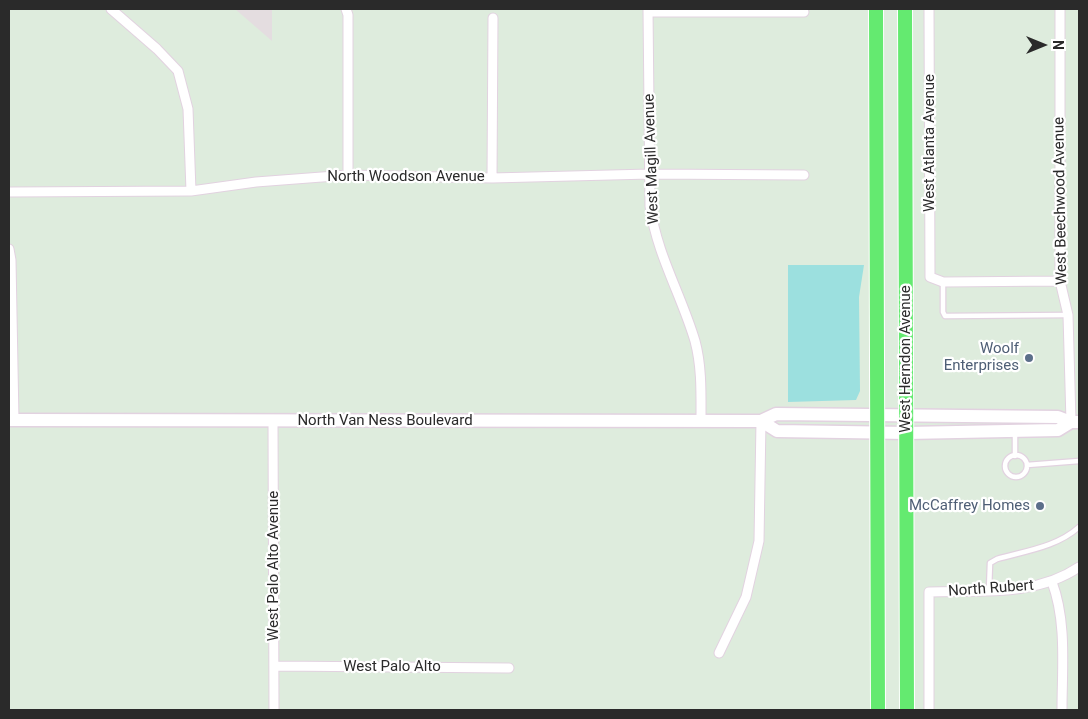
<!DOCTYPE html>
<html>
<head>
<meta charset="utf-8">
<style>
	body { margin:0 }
	#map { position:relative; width:1088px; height:719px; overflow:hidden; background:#deecdd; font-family:Roboto,sans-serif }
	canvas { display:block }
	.frame { position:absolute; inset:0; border:10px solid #2a2a2a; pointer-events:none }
	.north { position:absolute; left:1018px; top:20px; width:50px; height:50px; -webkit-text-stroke:4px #fff; paint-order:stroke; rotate:90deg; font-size:14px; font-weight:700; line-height:20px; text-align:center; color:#2a2a2a }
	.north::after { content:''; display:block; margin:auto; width:18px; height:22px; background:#2a2a2a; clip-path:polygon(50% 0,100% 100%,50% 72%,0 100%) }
</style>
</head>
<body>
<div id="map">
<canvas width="1088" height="719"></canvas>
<div class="frame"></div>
<div class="north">N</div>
</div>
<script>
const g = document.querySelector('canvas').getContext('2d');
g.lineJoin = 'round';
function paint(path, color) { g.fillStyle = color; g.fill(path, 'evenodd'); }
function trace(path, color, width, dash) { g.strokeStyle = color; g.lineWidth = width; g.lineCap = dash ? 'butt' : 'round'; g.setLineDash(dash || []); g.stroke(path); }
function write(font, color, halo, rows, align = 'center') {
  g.font = font + ' Roboto,sans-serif'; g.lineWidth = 4.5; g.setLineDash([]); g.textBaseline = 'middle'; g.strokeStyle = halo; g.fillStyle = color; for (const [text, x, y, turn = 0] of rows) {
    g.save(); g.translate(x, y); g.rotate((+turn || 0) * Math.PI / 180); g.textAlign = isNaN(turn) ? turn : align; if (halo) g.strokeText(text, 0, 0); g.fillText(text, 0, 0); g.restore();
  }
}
const industrial = new Path2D(`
	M235 9H272V41Z`);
const green = new Path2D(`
	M788 265H864L859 297 860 391 856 400 788 402Z`);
const lane = new Path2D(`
	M943 282V312L945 316 1068 315
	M1005 466a11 11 0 1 1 22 0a11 11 0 1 1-22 0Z
	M1015 456V433
	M1027 465 1079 461
	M989 590 990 563 997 559C1025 551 1057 547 1079 527`);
const street = new Path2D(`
	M111 9 157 49 178 71 188 109 191 191
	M346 9 348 15V175
	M648 9 650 206C657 255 681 294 695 341 702 367 701 394 701 421
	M929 9 930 277 943 282 1060 281
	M1060 9V281L1068 315 1071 422
	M648 12H804
	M492 178 493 18
	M9 192 191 191 256 182 348 175 492 178 650 174 804 175
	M9 249 11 260 14 420
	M273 421 274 710
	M1052 582C1067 622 1062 668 1062 710
	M719 653 746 597 759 541 761 421
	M275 666 509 668
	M929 710V592C979 590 1035 597 1079 567`);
const secondary = new Path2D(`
	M9 420C259 420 510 422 761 421L776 414 1058 417 1071 422H1079
	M761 421 777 431 907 433 1058 430 1071 422`);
const primary = new Path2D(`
	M876 9 878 710
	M905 9 907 710`);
const markers = [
	[1029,358,5,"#5c6f8a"],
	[1040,506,5,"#5c6f8a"]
];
const streetNames = [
	["West Atlanta Avenue",930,143,-90],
	["West Magill Avenue",652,159,-92],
	["North Woodson Avenue",406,177],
	["West Beechwood Avenue",1061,201,-91],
	["West Herndon Avenue",906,359,-90],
	["North Van Ness Boulevard",385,421],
	["West Palo Alto Avenue",274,566,-90],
	["North Rubert",991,589,-4],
	["West Palo Alto",392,667]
];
const serviceNames = [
	["Woolf",1019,349],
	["Enterprises",1019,366],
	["McCaffrey Homes",1030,506]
];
paint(industrial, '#e4dde0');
paint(green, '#9ce0df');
trace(lane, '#e2d2e0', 7);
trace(street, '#e2d2e0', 11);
trace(secondary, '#e2d2e0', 15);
trace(primary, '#fff', 16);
trace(lane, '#fff', 4.5);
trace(street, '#fff', 9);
trace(secondary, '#fff', 12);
trace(primary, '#64ea70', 14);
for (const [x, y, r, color] of markers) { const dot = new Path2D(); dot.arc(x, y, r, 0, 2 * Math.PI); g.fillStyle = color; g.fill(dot); trace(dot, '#fff', 2); }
write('15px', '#2a2a2a', '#fff', streetNames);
write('15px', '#4e5e75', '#fff', serviceNames, 'right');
</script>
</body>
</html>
